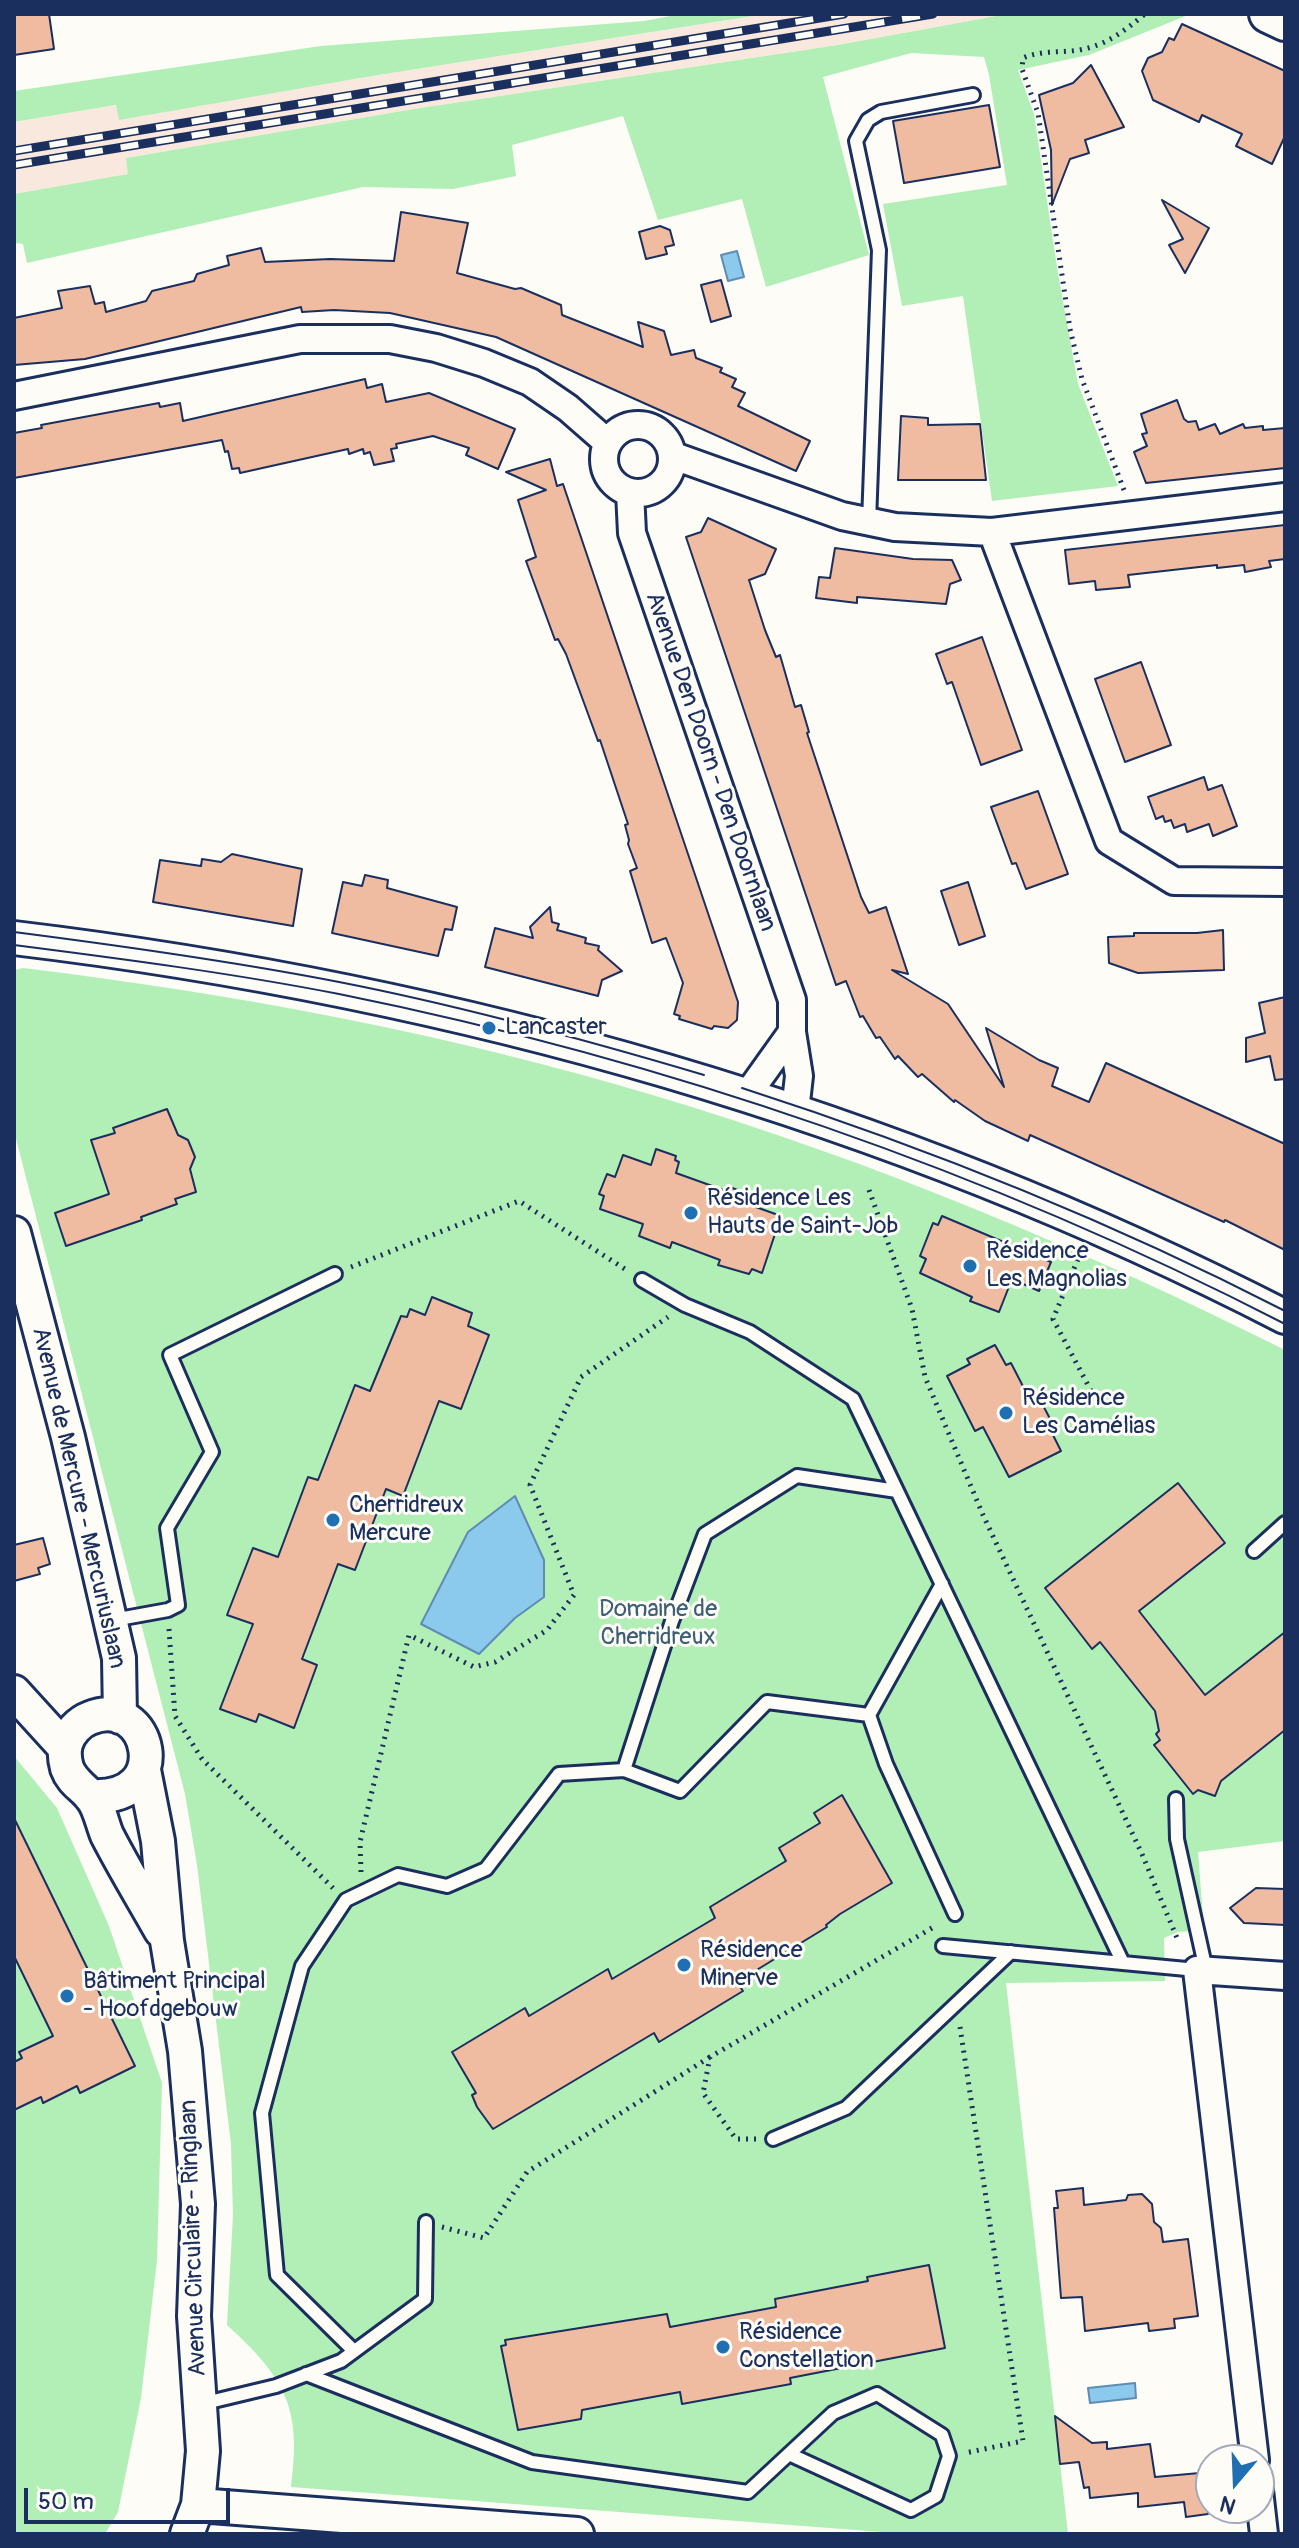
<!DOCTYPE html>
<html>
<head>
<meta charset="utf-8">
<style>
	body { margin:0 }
	#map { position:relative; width:1299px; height:2548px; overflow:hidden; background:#fdfcf7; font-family:Pangolin,sans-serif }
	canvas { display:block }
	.frame { position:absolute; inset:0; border:16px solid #1b2f5e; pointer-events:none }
	.north { position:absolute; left:1195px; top:2444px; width:80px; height:80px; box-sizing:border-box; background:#fdfcf7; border:2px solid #a3aaba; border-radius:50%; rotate:199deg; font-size:22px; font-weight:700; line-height:32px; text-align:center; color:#1b2f5e }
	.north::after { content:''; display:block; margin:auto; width:28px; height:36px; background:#1f6fb2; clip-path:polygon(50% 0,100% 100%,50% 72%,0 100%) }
	.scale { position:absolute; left:24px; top:2488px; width:206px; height:36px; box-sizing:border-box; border:4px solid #1b2f5e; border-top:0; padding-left:10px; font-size:24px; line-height:28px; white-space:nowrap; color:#1b2f5e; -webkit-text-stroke:6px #fdfcf7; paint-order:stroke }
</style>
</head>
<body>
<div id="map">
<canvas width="1299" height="2548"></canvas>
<div class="frame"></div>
<div class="north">N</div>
<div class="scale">50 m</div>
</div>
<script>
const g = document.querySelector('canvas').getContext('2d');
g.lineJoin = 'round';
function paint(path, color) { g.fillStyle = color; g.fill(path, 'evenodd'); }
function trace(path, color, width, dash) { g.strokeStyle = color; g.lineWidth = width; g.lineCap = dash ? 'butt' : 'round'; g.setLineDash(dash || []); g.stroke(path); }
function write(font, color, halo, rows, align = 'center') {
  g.font = font + ' Pangolin,sans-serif'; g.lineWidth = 6; g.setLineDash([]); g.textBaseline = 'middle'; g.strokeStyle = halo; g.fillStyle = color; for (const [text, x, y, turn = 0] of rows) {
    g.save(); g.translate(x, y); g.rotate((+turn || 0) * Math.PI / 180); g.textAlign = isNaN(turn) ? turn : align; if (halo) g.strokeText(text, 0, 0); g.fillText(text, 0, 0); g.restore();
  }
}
const built = new Path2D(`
	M766 14H1007L838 45 414 109 127 158 129 174 14 194V122L117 105 119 119 366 77Z`);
const green = new Path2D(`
	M681 14H766L366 77 119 120 116 105 14 122V91L321 46 644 21Z
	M1007 14 1188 15 1089 55 1018 70 1034 114 1058 274 1078 384 1118 486 992 501 963 296 902 306 883 204 1007 185 989 75 984 57 911 53 823 77 869 255 766 287 742 199 658 220 623 116 512 145 516 176 453 189 363 187 27 263 23 244 14 243V194L128 174 126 158 414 109 838 45Z
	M23 968C238 994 449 1034 656 1096 873 1161 1083 1249 1285 1350V1841L1198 1852 1204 1930 1178 1932 1164 1938 1165 1981 1006 1983 1068 2534H908L291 2487C302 2407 285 2378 227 2325L233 2215 231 2144 197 1865 185 1794 14 1131V970Z
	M14 1756 57 1808 109 1926 162 2083 157 2260 141 2398 118 2512 105 2534H14Z`);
const water = new Path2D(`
	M737 251 744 277 728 281 721 255Z
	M515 1496 544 1560V1597L515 1618 479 1654 421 1624 468 1532Z
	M1135 2383 1136 2398 1090 2403 1088 2388Z`);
const building = new Path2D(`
	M14 14H49L54 49 14 55Z
	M1182 24 1285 71V136L1272 164 1236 146 1242 134 1202 115 1199 122 1153 100 1142 71 1148 58 1162 52 1169 38 1174 40Z
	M1091 65 1124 127 1085 140 1089 153 1070 159 1052 205 1051 150 1039 95 1073 83Z
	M989 105 1000 167 904 183 893 121Z
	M1162 200 1209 228 1185 273 1169 245 1183 239Z
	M401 212 468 223 457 273 515 289 521 288 561 305 562 315 643 347 638 322 664 331 671 355 694 350 696 358 722 368 720 372 736 379 732 387 745 393 738 406 810 441 796 471 496 337 390 313 334 310 302 312 301 307 85 359 14 365V318L62 308 58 291 90 286 95 304 104 302 106 312 146 301 152 291 194 281 197 274 229 265 227 256 261 248 265 262 330 259 394 261Z
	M660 226 670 230 674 245 665 247 667 254 646 259 639 232Z
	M721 280 731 316 711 322 701 285Z
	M365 379 367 388 382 384 386 402 429 393 515 429 498 469 466 455 469 448 433 436 396 444 397 448 391 449 394 461 374 465 370 452 364 454 363 449 349 454 348 449 240 473 239 468 232 469 228 451 225 452 222 440 14 478V433L42 428 41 425 159 403 160 407 180 403 183 421Z
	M1177 400 1184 419 1188 422 1196 421 1199 430 1215 424 1220 434 1243 424 1245 428 1263 426V430L1285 428V468L1146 483 1134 452 1147 446 1142 434 1147 433 1141 414Z
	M901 416 928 418V425L980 424 986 480H898Z
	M550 459 557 486 563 484 738 1002 737 1020 728 1028 714 1026 712 1029 679 1019 680 1016 674 1014 683 983 666 938 652 943 630 871 637 868 628 844 629 840 625 825 628 824 600 740 598 741 566 654 558 639 555 640 526 561 536 557 518 500 546 490 506 472Z
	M708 518 776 549 765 574 749 580 765 630 776 657 780 655 795 707 801 705 809 732 807 733 861 897 869 913 886 907 908 974 892 970 948 1004 1004 1087 986 1028 1039 1060 1058 1068 1052 1086 1089 1102 1106 1063 1285 1144V1250L1225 1220 1224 1222 1030 1135 1028 1141 985 1121 955 1100 954 1102 922 1074 918 1077 898 1056 895 1059 880 1037 876 1038 863 1016 860 1017 846 981 836 985 686 537 701 532Z
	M1285 525V559L1269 561 1271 567 1245 572 1244 565 1217 568V565L1128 575 1130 587 1096 590 1095 581 1069 584 1065 550Z
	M835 548 913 559 952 560 961 580 950 584 946 604 857 597V603L816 598 819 577 830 578Z
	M982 637 1022 750 981 765 952 682 947 684 936 654Z
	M1141 662 1171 745 1125 762 1095 679Z
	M1204 777 1208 790 1222 785 1237 826 1213 836 1209 824 1187 832 1185 824 1174 828 1171 820 1165 822 1163 816 1156 819 1148 797Z
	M1038 791 1068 874 1026 889 1016 863 1012 864 991 807Z
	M232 854 302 869 293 926 153 902 160 860 201 866 202 859 221 862Z
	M365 875 388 880 387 888 457 907 452 930 445 929 438 956 332 933 343 882 362 886Z
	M968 882 985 936 959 945 941 891Z
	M550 907 552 922 559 924 557 930 586 938 585 943 599 946 598 950 622 971 602 980 598 996 485 967 495 928 533 938 530 927Z
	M1223 930 1224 970 1138 973 1109 963 1108 937 1134 936V933H1197Z
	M1285 997V1079L1275 1080 1270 1056 1246 1062V1038L1265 1033 1259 1003Z
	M167 1109 178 1135 188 1140 195 1157 190 1169 196 1192 175 1199 177 1204 141 1217 142 1220 66 1246 55 1213 109 1194 91 1140 115 1133 113 1128Z
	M656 1149 676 1156 675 1160 679 1162 676 1173 729 1192 730 1187 757 1198 753 1206 781 1216 762 1273 752 1269 749 1274 718 1265 720 1260 672 1242 670 1248 639 1236 643 1224 600 1209 604 1196 599 1194 607 1174 615 1177 623 1155 651 1165Z
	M942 1216 1051 1262 1039 1291 1012 1279 999 1312 970 1301 972 1297 920 1273 926 1259 920 1256 933 1223 938 1225Z
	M432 1297 472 1313 468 1326 489 1335 461 1409 439 1401 403 1496 386 1489 355 1570 338 1564 302 1659 317 1665 294 1728 259 1714 256 1722 220 1709 253 1624 227 1615 253 1548 278 1557 308 1477 318 1480 355 1385 370 1391 401 1316 407 1317 410 1309 425 1315Z
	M995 1345 1006 1365 1011 1363 1029 1398 1037 1394 1057 1432 1053 1435 1061 1451 1009 1477 983 1427 975 1431 947 1376 970 1364 967 1359Z
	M1178 1483 1225 1543 1139 1611 1205 1695 1285 1632V1730L1221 1781 1215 1796 1198 1790 1193 1794 1154 1745 1160 1740 1156 1734 1159 1731 1155 1711 1100 1642 1092 1649 1045 1588Z
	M43 1538 50 1564 38 1568 40 1574 14 1581V1545Z
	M842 1795 892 1883 840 1914 826 1925 827 1927 737 1982 743 1991 659 2042 654 2033 493 2129 477 2107 472 2095 476 2093 452 2052 525 2008 529 2016 608 1969 612 1979 715 1918 710 1907 786 1861 779 1848 820 1823 814 1813Z
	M14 1818 135 2066 80 2093 77 2086 43 2103 41 2097 14 2110V2062L22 2058 19 2052 53 2036 14 1956Z
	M1256 1888 1285 1889V1925L1244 1923 1230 1908Z
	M1083 2188 1084 2205 1126 2200 1128 2195 1142 2194 1152 2204 1154 2222 1161 2228 1163 2242 1188 2239 1198 2316 1174 2319 1175 2328 1149 2331 1148 2323 1085 2331 1082 2297 1061 2298 1054 2208H1058L1056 2191Z
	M929 2265 945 2348 790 2378 791 2384 682 2404 680 2392 582 2410 581 2419 518 2430 501 2346 506 2345 505 2340 667 2314 670 2327 776 2307 775 2299 868 2281 867 2277Z
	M1055 2416 1092 2443 1107 2442V2449L1150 2444 1155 2477 1211 2472V2508H1208V2514L1186 2517 1184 2502 1138 2507V2493L1090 2498 1089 2487 1084 2488 1079 2462 1060 2464Z`);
const path = new Path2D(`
	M1124 490 1082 379 1070 329 1038 113 1022 69 1023 58C1041 50 1060 53 1079 50 1107 45 1124 31 1145 14
	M869 1190 912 1309 925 1377 983 1515 1142 1854 1177 1938
	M1081 1252 1053 1319 1097 1402
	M351 1267 519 1201 628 1271
	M169 1629 175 1716 202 1759 333 1888
	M361 1872 360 1842 409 1635 474 1667 495 1662 547 1630 574 1595 530 1485 581 1377 668 1317
	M960 2027 1023 2441 965 2453
	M756 2139H736L703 2093 710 2057 932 1928
	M442 2227 484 2238 527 2172 710 2057`);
const service = new Path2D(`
	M869 522 879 250 856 141 868 120 881 112 973 95
	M642 1280 685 1305 750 1332 853 1399 1123 1963
	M1254 1551 1285 1523
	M942 1584 869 1715 886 1764 955 1914
	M113 1620 168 1610 178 1605 167 1528 212 1452 170 1355 335 1274
	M624 1770 672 1621 705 1534 797 1476 897 1491
	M1176 1799 1177 1839 1206 1970
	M943 1946 1197 1970
	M773 2139 846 2108 1011 1952
	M354 2351 277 2275 262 2113 302 1966 346 1900 398 1875 447 1886 486 1869 559 1774 624 1770 680 1791 767 1702 869 1715
	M306 2374 532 2462 748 2492 833 2413 877 2394 942 2435 949 2456 936 2496 911 2510 789 2454
	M201 2404 276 2386 341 2361 425 2299 426 2222`);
const minor = new Path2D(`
	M14 396 300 339H390L436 348 484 363 530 382 568 408 608 443
	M604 459a34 34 0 1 1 68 0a34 34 0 1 1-68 0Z
	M670 471 674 456 842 516 895 527 992 532 1285 497
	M630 492 632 533 792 1000V1032L799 1076 795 1111
	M992 532 1109 841 1174 881 1285 882
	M747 1095 792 1032
	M1255 2460 1197 1970 1285 1976
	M1259 2490 1264 2534`);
const tertiary = new Path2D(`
	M14 938C456 991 888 1113 1285 1317
	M14 1233 68 1437 119 1658 120 1717
	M14 1692 65 1748
	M144 1770 158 1841 167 1941 185 2051 198 2204 194 2316 203 2451 198 2505 187 2534
	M91 1796C177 1801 150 1693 90 1718 79 1722 69 1733 66 1744 64 1751 65 1761 67 1768 72 1782 82 1786 90 1796 99 1805 102 1823 107 1835 124 1868 143 1899 161 1931
	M198 2505 577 2534`);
const secondary = new Path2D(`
	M1268 14 1285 22`);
const tram = new Path2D(`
	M14 932C123 946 231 961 339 982 462 1006 583 1039 704 1075
	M14 945C123 959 231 973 339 994 666 1060 988 1171 1285 1324
	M742 1088C928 1148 1110 1221 1285 1311`);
const rail = new Path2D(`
	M14 151 844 14
	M14 165 933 14`);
const markers = [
	[489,1028,8,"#1f6fb2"],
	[691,1213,8,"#1f6fb2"],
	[970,1266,8,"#1f6fb2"],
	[1006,1413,8,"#1f6fb2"],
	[333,1520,8,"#1f6fb2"],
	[684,1965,8,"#1f6fb2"],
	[67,1996,8,"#1f6fb2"],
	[723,2347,8,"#1f6fb2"]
];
const streetNames = [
	["Avenue Den Doorn - Den Doornlaan",710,762,71],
	["Avenue de Mercure - Mercuriuslaan",78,1498,77],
	["Avenue Circulaire - Ringlaan",194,2238,-92]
];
const poiNames = [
	["Lancaster",505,1028],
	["Résidence Les",707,1199],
	["Hauts de Saint-Job",707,1227],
	["Résidence",986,1252],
	["Les Magnolias",986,1280],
	["Résidence",1022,1399],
	["Les Camélias",1022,1427],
	["Cherridreux",349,1506],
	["Mercure",349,1534],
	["Résidence",700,1951],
	["Minerve",700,1979],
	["Bâtiment Principal",83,1982],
	["- Hoofdgebouw",83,2010],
	["Résidence",739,2333],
	["Constellation",739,2361]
];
const parkNames = [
	["Domaine de",658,1610],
	["Cherridreux",658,1638]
];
paint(built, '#f9e8dd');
paint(green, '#b1efb7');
paint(water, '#8bcaec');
trace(water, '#5e8cb3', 2);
paint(building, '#efbba1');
trace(building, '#1b2f5e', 2);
trace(service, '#1b2f5e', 18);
trace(minor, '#1b2f5e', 32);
trace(tertiary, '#1b2f5e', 38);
trace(secondary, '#1b2f5e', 42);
trace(path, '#1b2f5e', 5, [2, 6]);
trace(service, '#fdfcf7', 12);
trace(minor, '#fdfcf7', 26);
trace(tertiary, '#fdfcf7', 32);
trace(secondary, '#fdfcf7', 36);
trace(tram, '#1b2f5e', 2);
trace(rail, '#1b2f5e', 9);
trace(rail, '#fdfcf7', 6, [18]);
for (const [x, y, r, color] of markers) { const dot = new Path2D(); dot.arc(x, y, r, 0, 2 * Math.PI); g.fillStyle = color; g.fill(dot); trace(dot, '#fdfcf7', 3); }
write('24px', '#1b2f5e', '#fdfcf7', streetNames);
write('24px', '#1b2f5e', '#fdfcf7', poiNames, 'left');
write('24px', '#405f74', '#fdfcf7', parkNames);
</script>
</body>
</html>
